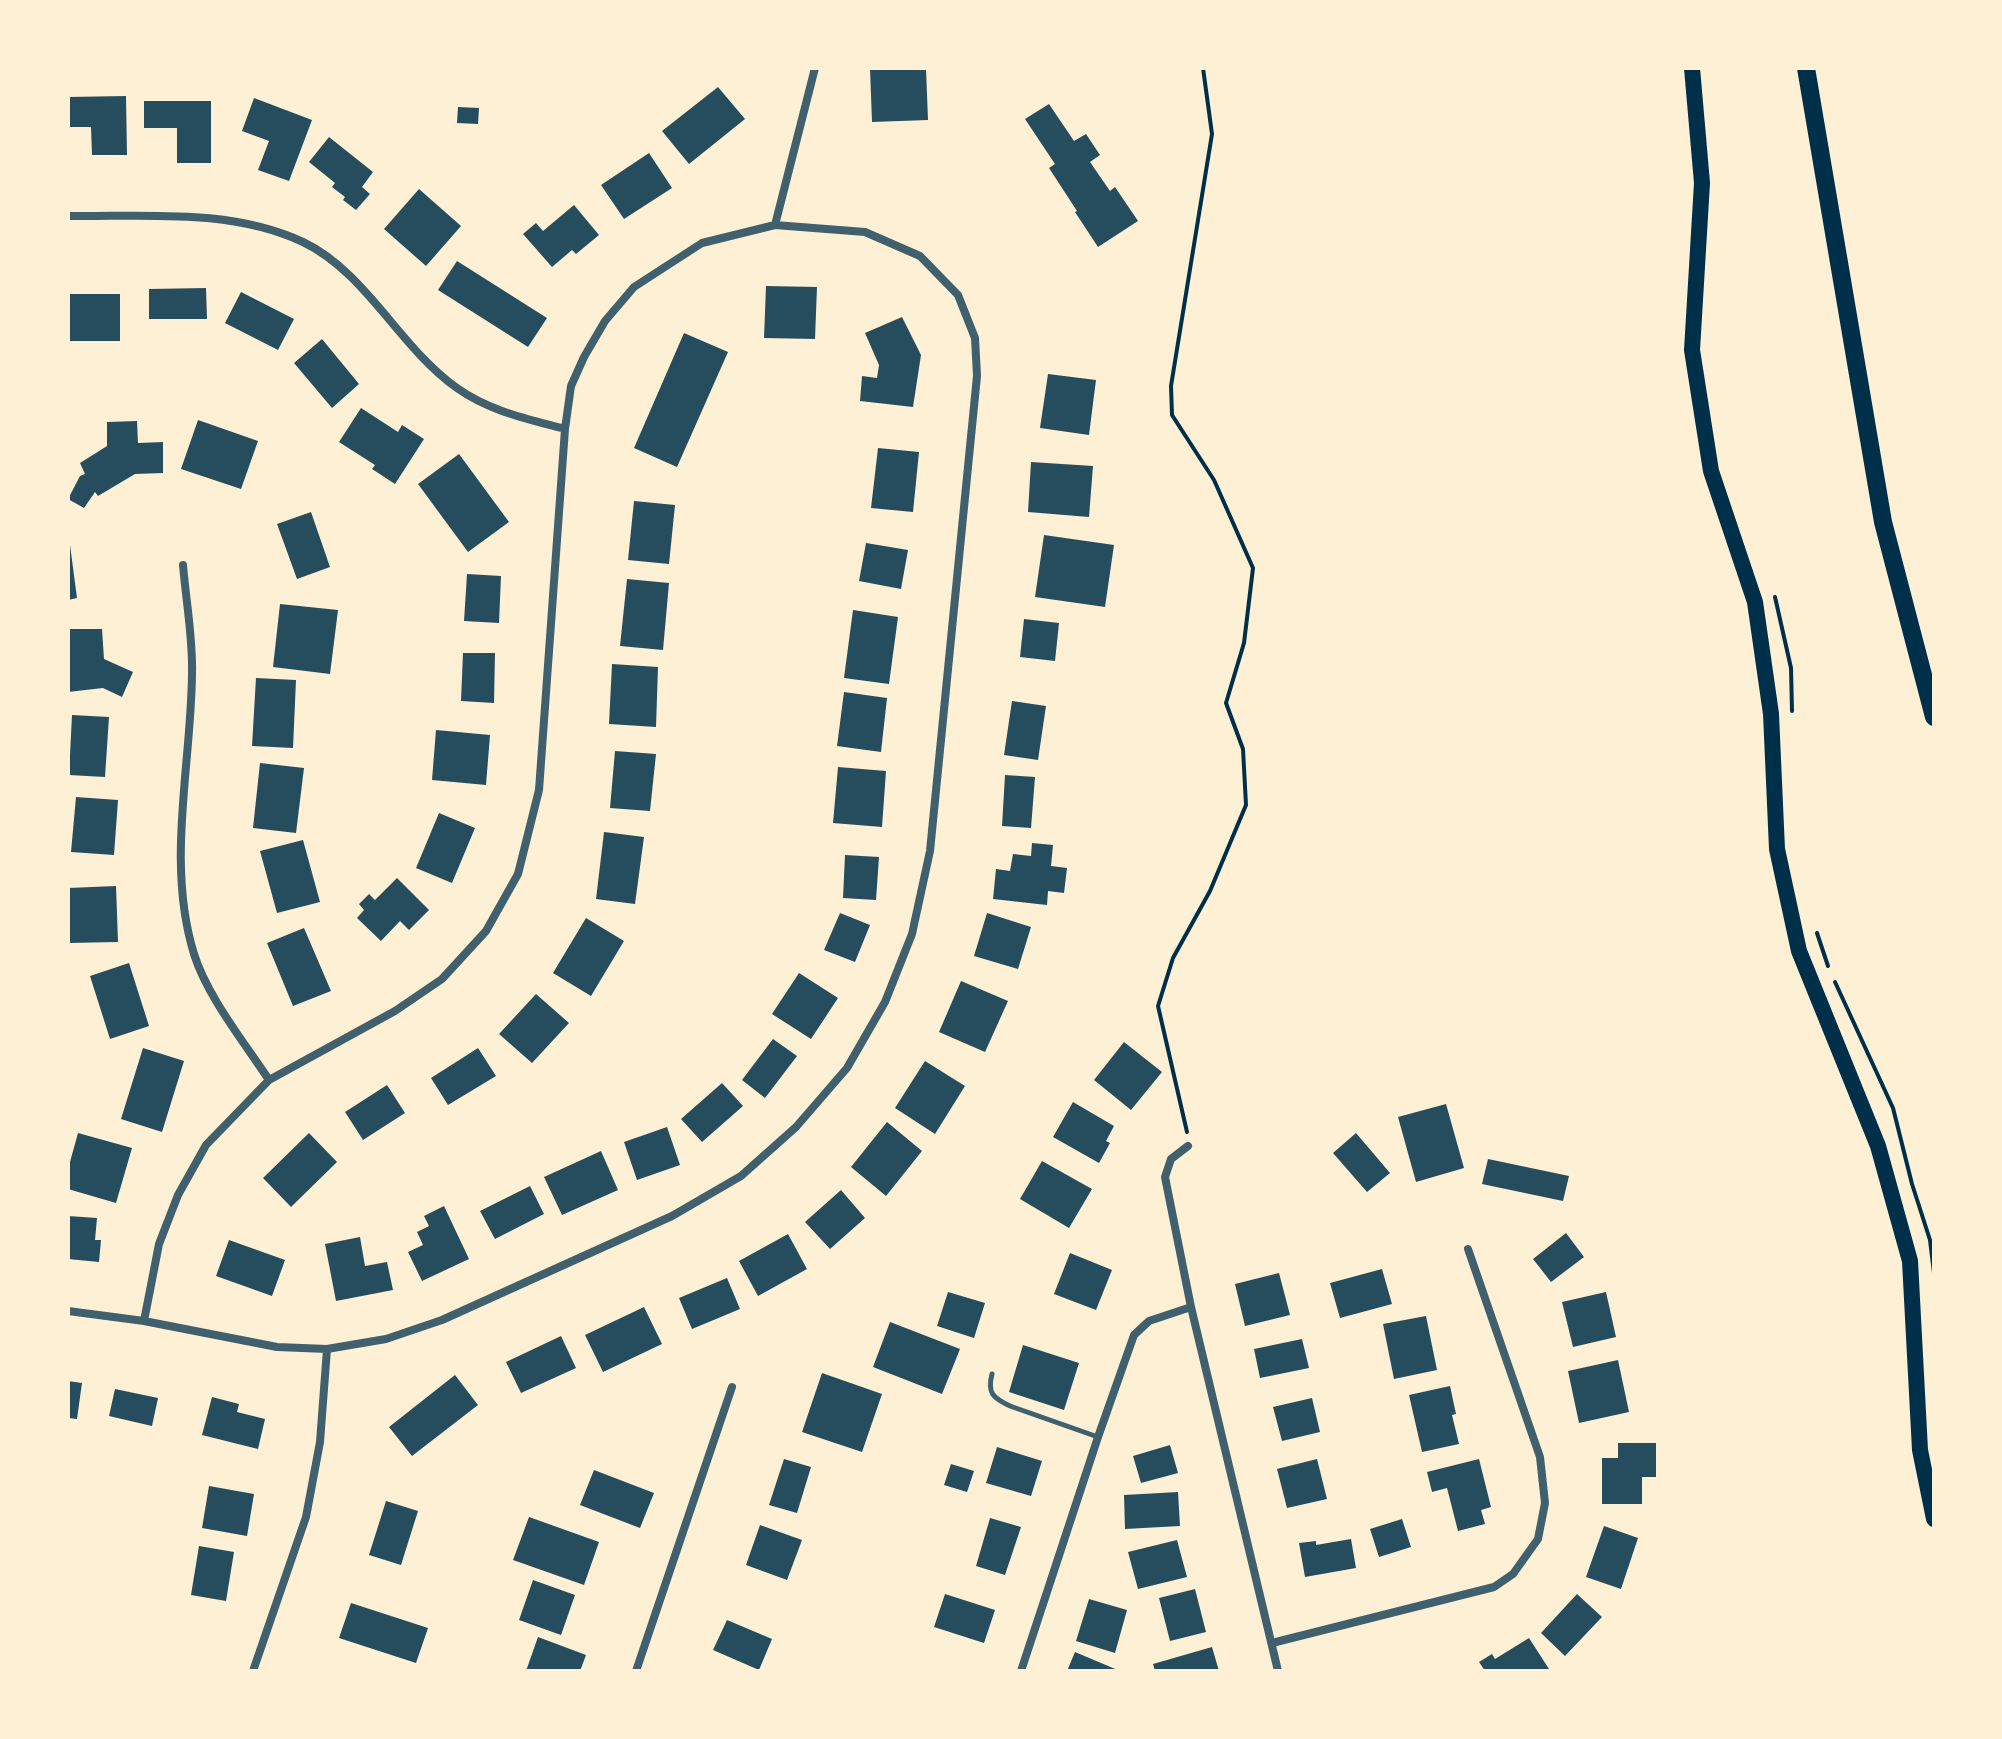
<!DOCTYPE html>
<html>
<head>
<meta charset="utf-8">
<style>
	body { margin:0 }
	#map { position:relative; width:2002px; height:1739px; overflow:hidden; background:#fdf0d5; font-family:Manrope,sans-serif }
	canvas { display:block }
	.frame { position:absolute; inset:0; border:70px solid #fdf0d5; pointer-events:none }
</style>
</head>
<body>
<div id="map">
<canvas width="2002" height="1739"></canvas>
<div class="frame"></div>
</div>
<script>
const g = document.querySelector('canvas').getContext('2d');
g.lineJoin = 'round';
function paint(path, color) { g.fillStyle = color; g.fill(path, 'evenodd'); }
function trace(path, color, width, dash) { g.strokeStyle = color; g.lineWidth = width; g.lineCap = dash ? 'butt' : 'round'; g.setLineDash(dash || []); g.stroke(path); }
const building = new Path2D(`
	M870 68H926L928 120 872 122Z
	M718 87 745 119 689 164 662 131Z
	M126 96 127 155H92L91 127H68V97Z
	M254 98 312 120 289 181 258 170 269 141 242 131Z
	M144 101H211V163H177V128H144Z
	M1049 104 1074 141 1086 134 1100 155 1090 162 1110 191 1115 187 1138 221 1098 247 1075 212 1077 211 1049 168 1055 164 1025 119Z
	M458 107 479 108 478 124 457 123Z
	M329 137 373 172 362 187 370 194 356 210 343 200 345 197 332 187 335 183 309 162Z
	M649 153 672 188 624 219 601 185Z
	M419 189 461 226 426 266 384 229Z
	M574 205 599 235 576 254 572 250 552 267 523 234 536 223 543 231Z
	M457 261 547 318 528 347 438 290Z
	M766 286 817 287 815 339 764 338Z
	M206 288 207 319H149V289Z
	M241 292 294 319 278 350 225 323Z
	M68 294H120V341H68Z
	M902 317 921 355 913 407 860 401 862 376 877 378 879 365 865 333Z
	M684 333 728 352 677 467 634 448Z
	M322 339 359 384 332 408 294 363Z
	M1048 374 1096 380 1089 435 1040 428Z
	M361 408 398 432 402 425 424 439 395 484 372 469 375 465 339 442Z
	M198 420 258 441 241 489 181 469Z
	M137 421 138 443 163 442V473L135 474 98 496 95 492 84 508 68 499 80 476 85 474 80 463 107 446V422Z
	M878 448 919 452 913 512 871 508Z
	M459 454 509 522 468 552 418 484Z
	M1031 462 1093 466 1089 517 1028 512Z
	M634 501 675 505 669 564 628 560Z
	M311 512 330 567 297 579 277 524Z
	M1044 535 1114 545 1105 607 1035 597Z
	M866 543 908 550 901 589 859 581Z
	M68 545H70L77 598 68 600Z
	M467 574 501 576 499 623 464 621Z
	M627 579 669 583 663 650 620 646Z
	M280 604 338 610 330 674 273 667Z
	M853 610 898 617 889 684 844 678Z
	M1024 619 1059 623 1055 661 1020 657Z
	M68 629H102L104 659 133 672 122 697 103 688 68 692Z
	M463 653H495L494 703 461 701Z
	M612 664 658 667 656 727 609 724Z
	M256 678 296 680 293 748 252 746Z
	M844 692 887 698 881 752 837 746Z
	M1012 701 1046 706 1038 760 1004 755Z
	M72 715 109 717 105 777 69 775Z
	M436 730 490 735 486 785 432 780Z
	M615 751 656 754 650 811 610 808Z
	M260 763 304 768 296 833 253 828Z
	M838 767 886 771 882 827 833 823Z
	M1005 775 1035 777 1031 828 1002 826Z
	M76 797 118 800 114 855 71 852Z
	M439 813 475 828 452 883 416 868Z
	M604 832 644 837 635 904 596 899Z
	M303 840 320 902 277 913 260 851Z
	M1032 843 1053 845 1051 866 1067 868 1064 893 1048 891 1047 905 993 899 996 869 1010 871 1013 854 1031 856Z
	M845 855 879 857 876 900 843 898Z
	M397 878 429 910 409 930 400 921 381 941 357 918 364 910 359 904 369 894 375 900Z
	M116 886 118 942 68 943V888Z
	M840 913 870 925 855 962 824 950Z
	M987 913 1031 927 1018 969 974 956Z
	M586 918 624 941 591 996 553 973Z
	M304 928 331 991 293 1006 267 943Z
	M129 963 149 1026 110 1039 90 976Z
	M799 973 838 998 811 1039 772 1014Z
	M961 981 1008 1001 985 1052 939 1032Z
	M536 994 569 1023 532 1063 499 1034Z
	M773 1039 797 1056 765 1098 742 1080Z
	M1124 1042 1162 1072 1131 1110 1094 1080Z
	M143 1048 184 1061 162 1132 121 1119Z
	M478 1048 496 1076 448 1105 431 1078Z
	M925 1061 965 1086 935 1134 895 1108Z
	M722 1083 743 1106 702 1142 681 1119Z
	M387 1085 405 1113 363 1140 345 1112Z
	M1073 1102 1114 1126 1106 1141 1110 1143 1099 1163 1053 1137Z
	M1446 1104 1464 1168 1416 1182 1398 1117Z
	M887 1122 922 1151 886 1196 851 1167Z
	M667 1127 680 1165 637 1180 624 1142Z
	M78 1133 132 1148 116 1203 68 1189V1169Z
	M309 1133 337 1162 291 1207 263 1178Z
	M1356 1133 1390 1173 1367 1192 1333 1153Z
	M601 1151 618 1190 562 1215 544 1177Z
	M1488 1159 1569 1176 1563 1201 1482 1184Z
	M1042 1161 1092 1189 1069 1228 1020 1199Z
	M530 1186 544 1214 495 1239 480 1211Z
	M841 1190 865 1218 830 1249 805 1222Z
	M444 1206 469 1259 422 1281 408 1252 423 1245 417 1232 429 1226 424 1216Z
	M68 1216 97 1218 95 1240H101L99 1262 68 1259Z
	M1566 1233 1584 1257 1551 1282 1533 1259Z
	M788 1234 807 1269 758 1296 739 1261Z
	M360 1237 365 1266 387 1262 393 1290 336 1301 325 1244Z
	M229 1240 285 1260 272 1296 216 1276Z
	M1070 1253 1112 1270 1096 1310 1054 1294Z
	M1382 1269 1392 1304 1340 1318 1330 1283Z
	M1279 1273 1290 1315 1245 1326 1235 1284Z
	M727 1278 740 1309 692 1329 679 1298Z
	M948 1292 985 1303 974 1338 937 1326Z
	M1606 1292 1616 1337 1573 1347 1562 1302Z
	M644 1307 662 1344 603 1372 585 1335Z
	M1426 1316 1437 1370 1394 1379 1383 1324Z
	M890 1322 960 1349 942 1394 873 1367Z
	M561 1336 576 1368 521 1393 506 1362Z
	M1302 1339 1309 1368 1260 1378 1254 1349Z
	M1023 1345 1079 1363 1064 1410 1009 1392Z
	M1618 1360 1629 1412 1579 1423 1568 1371Z
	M822 1373 882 1394 862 1452 802 1432Z
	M455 1375 478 1405 412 1456 389 1427Z
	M68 1381 82 1383 77 1419 68 1418Z
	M1450 1386 1456 1414 1452 1415 1459 1444 1422 1452 1409 1395Z
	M115 1389 158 1398 152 1426 109 1416Z
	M212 1397 239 1404 237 1412 265 1419 258 1449 202 1435Z
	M1312 1398 1320 1432 1282 1441 1273 1407Z
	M1618 1443H1656V1477H1642V1504H1602V1458H1618Z
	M1170 1445 1178 1473 1141 1483 1133 1456Z
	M997 1447 1042 1461 1031 1496 986 1483Z
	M784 1459 811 1467 797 1513 769 1505Z
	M1317 1459 1327 1499 1287 1508 1277 1469Z
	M1479 1459 1491 1507 1481 1510 1485 1524 1458 1531 1447 1488 1432 1492 1427 1472Z
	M951 1464 974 1471 967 1492 944 1485Z
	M594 1470 654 1493 640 1528 580 1505Z
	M209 1486 254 1494 247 1536 202 1528Z
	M1178 1492 1180 1526 1125 1529 1124 1495Z
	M386 1501 418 1511 401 1565 369 1555Z
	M529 1517 599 1542 584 1585 513 1560Z
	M990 1518 1021 1527 1005 1575 976 1566Z
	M1402 1519 1411 1547 1379 1557 1370 1529Z
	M760 1525 802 1540 787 1580 746 1565Z
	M1604 1526 1638 1538 1621 1589 1586 1577Z
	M1351 1539 1356 1568 1305 1577 1299 1543 1316 1541V1545Z
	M1177 1540 1187 1577 1138 1589 1128 1552Z
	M199 1546 234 1552 226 1601 191 1595Z
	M533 1580 575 1595 561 1635 519 1620Z
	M1195 1589 1206 1632 1170 1641 1159 1598Z
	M945 1594 995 1610 984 1643 934 1627Z
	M1577 1594 1602 1617 1565 1656 1541 1633Z
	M1089 1599 1127 1610 1115 1653 1076 1641Z
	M351 1603 428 1628 416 1663 339 1638Z
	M727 1620 772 1639 759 1670 713 1650Z
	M538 1637 586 1655 580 1671H526Z
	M1529 1638 1549 1669 1545 1671H1485L1479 1662 1492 1654 1495 1659Z
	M1212 1647 1219 1671H1155L1153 1664Z
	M1075 1652 1120 1671H1067Z`);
const path = new Path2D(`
	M1775 597 1791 668 1792 711
	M1817 933 1828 966
	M1835 982 1893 1108 1912 1184 1930 1240 1934 1273
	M1187 1132 1158 1006 1173 958 1210 891 1246 805 1243 749 1226 703 1244 643 1253 568 1214 480 1172 415 1171 386 1212 134 1203 68`);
const service = new Path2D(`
	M992 1374C987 1393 993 1398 1010 1406L1098 1437`);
const minor = new Path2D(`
	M68 216C146 217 230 208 303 242 366 272 400 348 457 388 489 411 528 419 565 429
	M775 225 815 68
	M183 565C186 601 193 638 192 674 191 767 166 863 194 954 207 996 244 1042 269 1080
	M1188 1146 1171 1159 1165 1177 1191 1307 1278 1671
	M68 1311 144 1321 277 1347 327 1349 386 1339 442 1320 672 1216 741 1176 796 1127 847 1068 885 1002 912 934 930 851 977 376 975 338 958 295 920 256 865 232 775 225 702 243 634 287 605 321 584 357 571 386 565 429 539 790 518 874 486 931 442 979 395 1011 269 1080 206 1145 178 1195 159 1244 144 1321
	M1272 1643 1494 1587 1513 1574 1538 1539 1545 1503 1540 1457 1468 1249
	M253 1671 306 1517 320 1442 327 1349
	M636 1671 732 1387
	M1021 1671 1098 1437 1134 1335 1149 1321 1191 1307`);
const secondary = new Path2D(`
	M1692 68 1702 183 1692 350 1711 471 1755 602 1771 714 1777 849 1799 951 1878 1146 1910 1261 1920 1450 1934 1519`);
const trunk = new Path2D(`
	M1806 68 1883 522 1934 717`);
paint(building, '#264d5e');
trace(path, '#003049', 4);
trace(service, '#3f606c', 5);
trace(minor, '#3f606c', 8);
trace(secondary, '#003049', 16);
trace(trunk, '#003049', 18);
</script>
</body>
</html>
